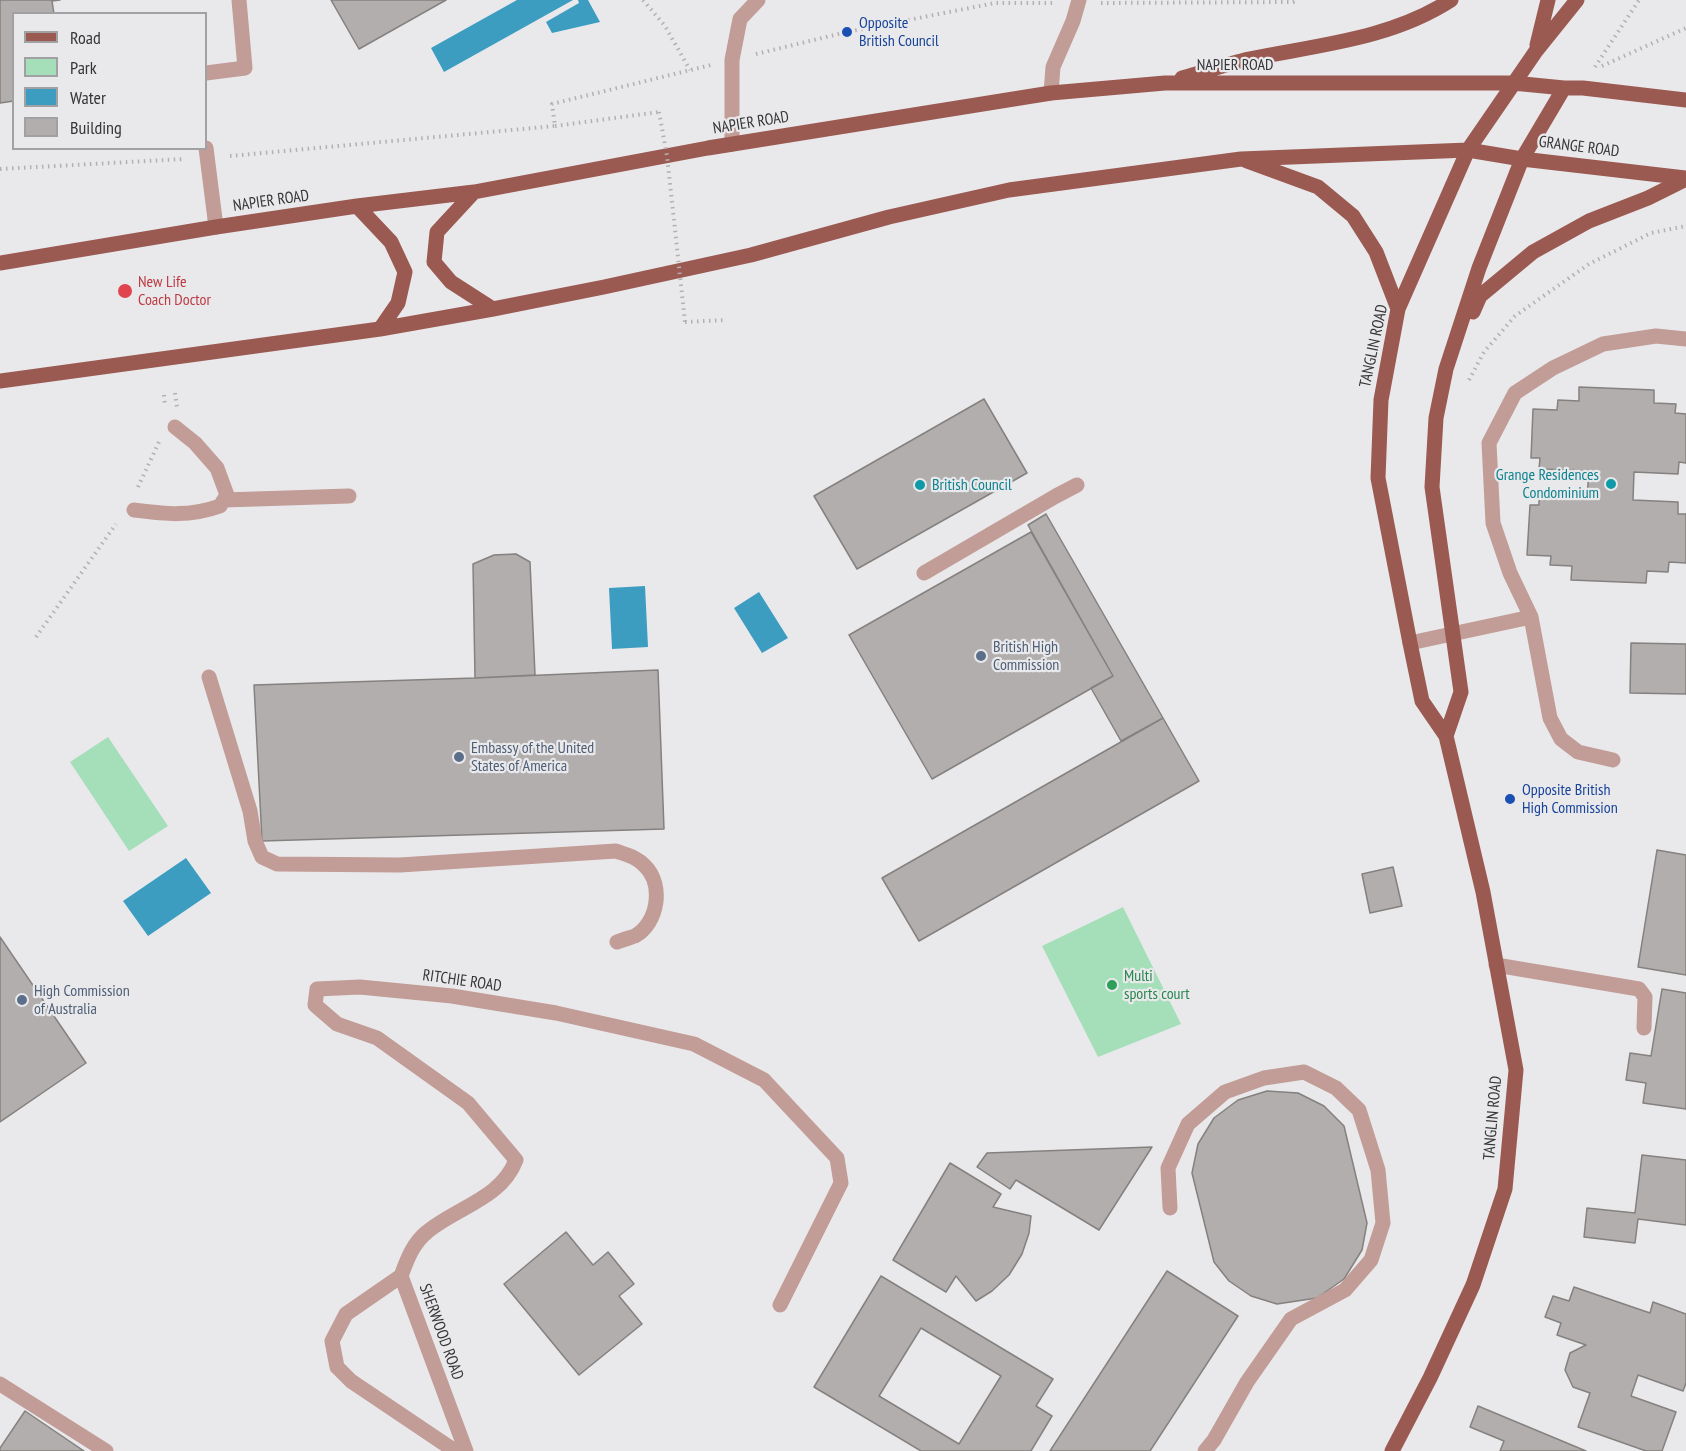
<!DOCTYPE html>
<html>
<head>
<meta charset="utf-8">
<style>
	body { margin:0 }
	#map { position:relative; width:1686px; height:1451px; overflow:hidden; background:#e9e9ec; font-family:"PT Sans Narrow",sans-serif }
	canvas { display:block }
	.legend { position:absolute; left:12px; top:12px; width:195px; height:138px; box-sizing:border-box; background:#e9e9ec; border:2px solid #a1a1a4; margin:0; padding:8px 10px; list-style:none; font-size:18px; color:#363637 }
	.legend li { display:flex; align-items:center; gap:12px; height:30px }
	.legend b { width:30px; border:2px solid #a1a1a4 }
</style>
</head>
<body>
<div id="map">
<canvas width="1686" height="1451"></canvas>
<ul class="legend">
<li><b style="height:8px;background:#9b5a51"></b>Road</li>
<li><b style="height:16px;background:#a4dfb9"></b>Park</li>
<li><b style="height:16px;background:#3c9dc0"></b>Water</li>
<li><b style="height:16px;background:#b1aead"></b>Building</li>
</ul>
</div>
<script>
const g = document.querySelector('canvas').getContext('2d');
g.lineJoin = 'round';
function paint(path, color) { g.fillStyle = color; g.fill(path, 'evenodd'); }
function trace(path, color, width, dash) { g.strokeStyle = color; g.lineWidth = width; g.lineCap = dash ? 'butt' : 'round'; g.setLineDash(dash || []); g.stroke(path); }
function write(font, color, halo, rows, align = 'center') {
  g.font = font + ' "PT Sans Narrow",sans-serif'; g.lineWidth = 4.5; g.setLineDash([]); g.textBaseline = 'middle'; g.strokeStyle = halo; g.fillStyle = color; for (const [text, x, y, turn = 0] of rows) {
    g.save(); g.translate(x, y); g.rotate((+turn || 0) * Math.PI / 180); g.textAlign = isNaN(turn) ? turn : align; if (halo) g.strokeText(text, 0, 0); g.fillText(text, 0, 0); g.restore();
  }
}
const green = new Path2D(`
	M108 737 168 826 129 851 70 762Z
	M1123 907 1181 1024 1098 1057 1042 946Z`);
const water = new Path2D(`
	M517 0H573L444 72 431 48Z
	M578 0H588L600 22 552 33 546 22 579 3Z
	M645 586 648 647 612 649 609 588Z
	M759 592 788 638 762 653 734 608Z
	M186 858 211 893 148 936 123 901Z`);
const building = new Path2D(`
	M0 0H60L52 1 54 14H14V101L0 103Z
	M331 0H446L359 49Z
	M1579 387 1654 390V403L1676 404 1675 413 1686 414V463L1679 462 1678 474 1634 472 1633 500 1678 502V514H1686V563L1669 562 1668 572 1647 571 1646 583 1571 580 1572 566 1550 565 1551 556 1527 555 1530 505H1539V495L1587 497 1589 471 1539 469 1540 458H1531L1533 409 1557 410 1558 400 1579 401Z
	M984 399 1027 473 857 569 814 496Z
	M1046 514 1163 718 1121 741 1091 688 1113 676 1028 525Z
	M1031 532 1113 676 932 779 849 635Z
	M516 554 530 562 535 675 475 678 473 564 494 555Z
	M1631 643 1686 644V694L1630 693Z
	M658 670 664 829 262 841 254 685 475 678Z
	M1163 718 1199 781 919 941 882 878Z
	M1657 850 1686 855V975L1638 967Z
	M1393 867 1402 906 1370 913 1362 874Z
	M0 937 86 1063 0 1122Z
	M1662 989 1686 993V1109L1643 1103 1646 1083 1626 1080 1630 1053 1651 1056Z
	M1267 1091 1298 1093 1324 1106 1344 1126 1367 1223 1362 1250 1344 1279 1317 1298 1277 1304 1251 1296 1229 1281 1214 1262 1192 1173 1198 1144 1214 1118 1238 1100Z
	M1152 1147 1099 1230 1016 1180 1010 1189 977 1167 987 1153Z
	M1642 1155 1686 1160V1225L1638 1219 1635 1243 1584 1237 1587 1208 1635 1213Z
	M950 1163 1001 1194 993 1207 1031 1216 1029 1233 1022 1254 1009 1275 992 1291 976 1301 956 1276 946 1292 893 1260Z
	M566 1232 593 1265 608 1252 634 1284 619 1296 642 1324 579 1375 504 1284Z
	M1167 1271 1238 1316 1150 1451H1050Z
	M881 1276 1053 1379 1036 1406 1052 1416 1031 1451H921L814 1387ZM921 1328 1001 1376 959 1444 879 1396Z
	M1574 1287 1650 1313 1653 1302 1686 1314V1383L1683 1391 1638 1375 1631 1396 1676 1412 1662 1451H1646L1578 1427 1590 1393 1573 1387 1565 1370 1570 1353 1586 1345 1557 1335 1561 1323 1545 1317 1553 1296 1569 1301Z
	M1478 1406 1586 1451H1500L1504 1441 1470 1427Z
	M25 1411 84 1451H0V1448Z`);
const path = new Path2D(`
	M643 0 665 26 690 70
	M1101 3 1293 2 1298 0
	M756 54 847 32 995 3H1055
	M1602 66 1686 28
	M1595 67 1639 0
	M555 126 659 112
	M230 156 555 126 552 104 711 65
	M0 169 184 159
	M685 322 725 320
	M1469 380 1484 352 1515 316 1589 264 1651 233 1686 226
	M175 393 177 407
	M164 395 165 406
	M138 487 159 442
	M36 637 116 524`);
const minor = new Path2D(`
	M206 73 245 68 239 0
	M1051 93 1053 67 1073 21 1079 0
	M732 144V60L740 19 758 0
	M206 148 216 227
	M224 500 349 496
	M134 510C166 514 189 517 220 506L227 495 217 468 195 443 175 427
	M924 573 1056 496 1077 485
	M1410 643 1531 617
	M209 677 250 811 255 841 262 857 277 864 400 865 616 851C627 855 637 857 645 866 664 885 658 923 635 936 629 938 622 940 617 942
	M1613 760 1578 752 1561 739 1550 718 1531 617 1510 573 1493 523 1489 443 1515 393 1553 368 1603 344 1656 336 1686 339
	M1496 965 1639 989 1645 997 1644 1028
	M1170 1208 1168 1168 1188 1124 1225 1092 1264 1078 1304 1072 1336 1088 1359 1110 1378 1170 1383 1223 1371 1260 1345 1290 1291 1319 1247 1382 1214 1440 1205 1451
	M401 1276C407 1260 413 1243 427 1232 457 1207 501 1199 516 1160L468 1103 377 1038 337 1024 315 1005 317 989 360 987 452 996 556 1013 694 1044 764 1080 837 1158 841 1183 780 1305
	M401 1276 346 1314 332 1341 337 1367 351 1381 455 1451
	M401 1276 466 1451
	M0 1384 106 1451`);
const major = new Path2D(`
	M1537 45 1548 0
	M1182 78C1204 72 1227 64 1249 59 1318 45 1391 39 1451 0
	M1247 161 1318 187 1353 216 1376 252 1398 309
	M474 192 437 232 434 262 451 282 493 309
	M357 206 391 242 405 272 398 303 380 329
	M0 263 216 227 357 206 474 192 708 148 1051 93 1165 83H1513L1564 88H1583L1686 100
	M1473 312 1480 296 1533 252 1589 221 1648 198 1686 179
	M0 381 380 329 493 309 604 287 751 255 889 217 1009 190 1241 159 1468 150 1522 159 1686 178
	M1446 736 1461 692 1432 487 1436 418 1446 369 1479 268 1522 159 1564 88
	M1392 1451 1430 1378 1473 1285 1505 1189 1516 1070 1483 892 1446 736 1422 701 1410 643 1378 478 1381 400 1398 309 1468 150 1536 51 1577 0`);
const pathBridge = new Path2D(`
	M659 112 667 156 685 322`);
const markers = [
	[847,32,6,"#1a4fb4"],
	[125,291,8,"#e0444e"],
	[1611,484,6,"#0f9aa8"],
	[920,485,6,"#0f9aa8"],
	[981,656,6,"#5c6f8a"],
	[459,757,6,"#5c6f8a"],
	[1510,799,6,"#1a4fb4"],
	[1112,985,6,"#2e9e5b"],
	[22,1000,6,"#5c6f8a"]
];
const transitNames = [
	["Opposite",859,23],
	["British Council",859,41],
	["Opposite British",1522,790],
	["High Commission",1522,808]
];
const streetNames = [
	["NAPIER ROAD",1235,65],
	["NAPIER ROAD",751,123,-9],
	["GRANGE ROAD",1579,147,7],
	["NAPIER ROAD",271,201,-8],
	["TANGLIN ROAD",1374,346,-78],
	["RITCHIE ROAD",462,981,8],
	["TANGLIN ROAD",1493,1118,-85],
	["SHERWOOD ROAD",441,1332,70]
];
const healthNames = [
	["New Life",138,282],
	["Coach Doctor",138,300]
];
const cultureNames = [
	["Grange Residences",1599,475],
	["Condominium",1599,493],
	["British Council",932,485,"left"]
];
const serviceNames = [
	["British High",993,647],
	["Commission",993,665],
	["Embassy of the United",471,748],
	["States of America",471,766],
	["High Commission",34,991],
	["of Australia",34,1009]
];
const leisureNames = [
	["Multi",1124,976],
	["sports court",1124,994]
];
paint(green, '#a4dfb9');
paint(water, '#3c9dc0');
paint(building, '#b1aead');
trace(building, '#84817f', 1.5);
trace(path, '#b1b1b4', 4, [1.5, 4.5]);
trace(minor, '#c29c96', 15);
trace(major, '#9b5a51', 15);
trace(pathBridge, '#b1b1b4', 4, [1.5, 4.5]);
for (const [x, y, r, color] of markers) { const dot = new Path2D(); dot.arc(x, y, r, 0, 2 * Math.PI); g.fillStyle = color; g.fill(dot); trace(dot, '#e9e9ec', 2); }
write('16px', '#164399', '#e9e9ec', transitNames, 'left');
write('16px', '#363637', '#e9e9ec', streetNames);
write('16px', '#be3a42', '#e9e9ec', healthNames, 'left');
write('16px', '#0d838f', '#e9e9ec', cultureNames, 'right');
write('16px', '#4e5e75', '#e9e9ec', serviceNames, 'left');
write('16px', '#27864d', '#e9e9ec', leisureNames, 'left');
</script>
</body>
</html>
